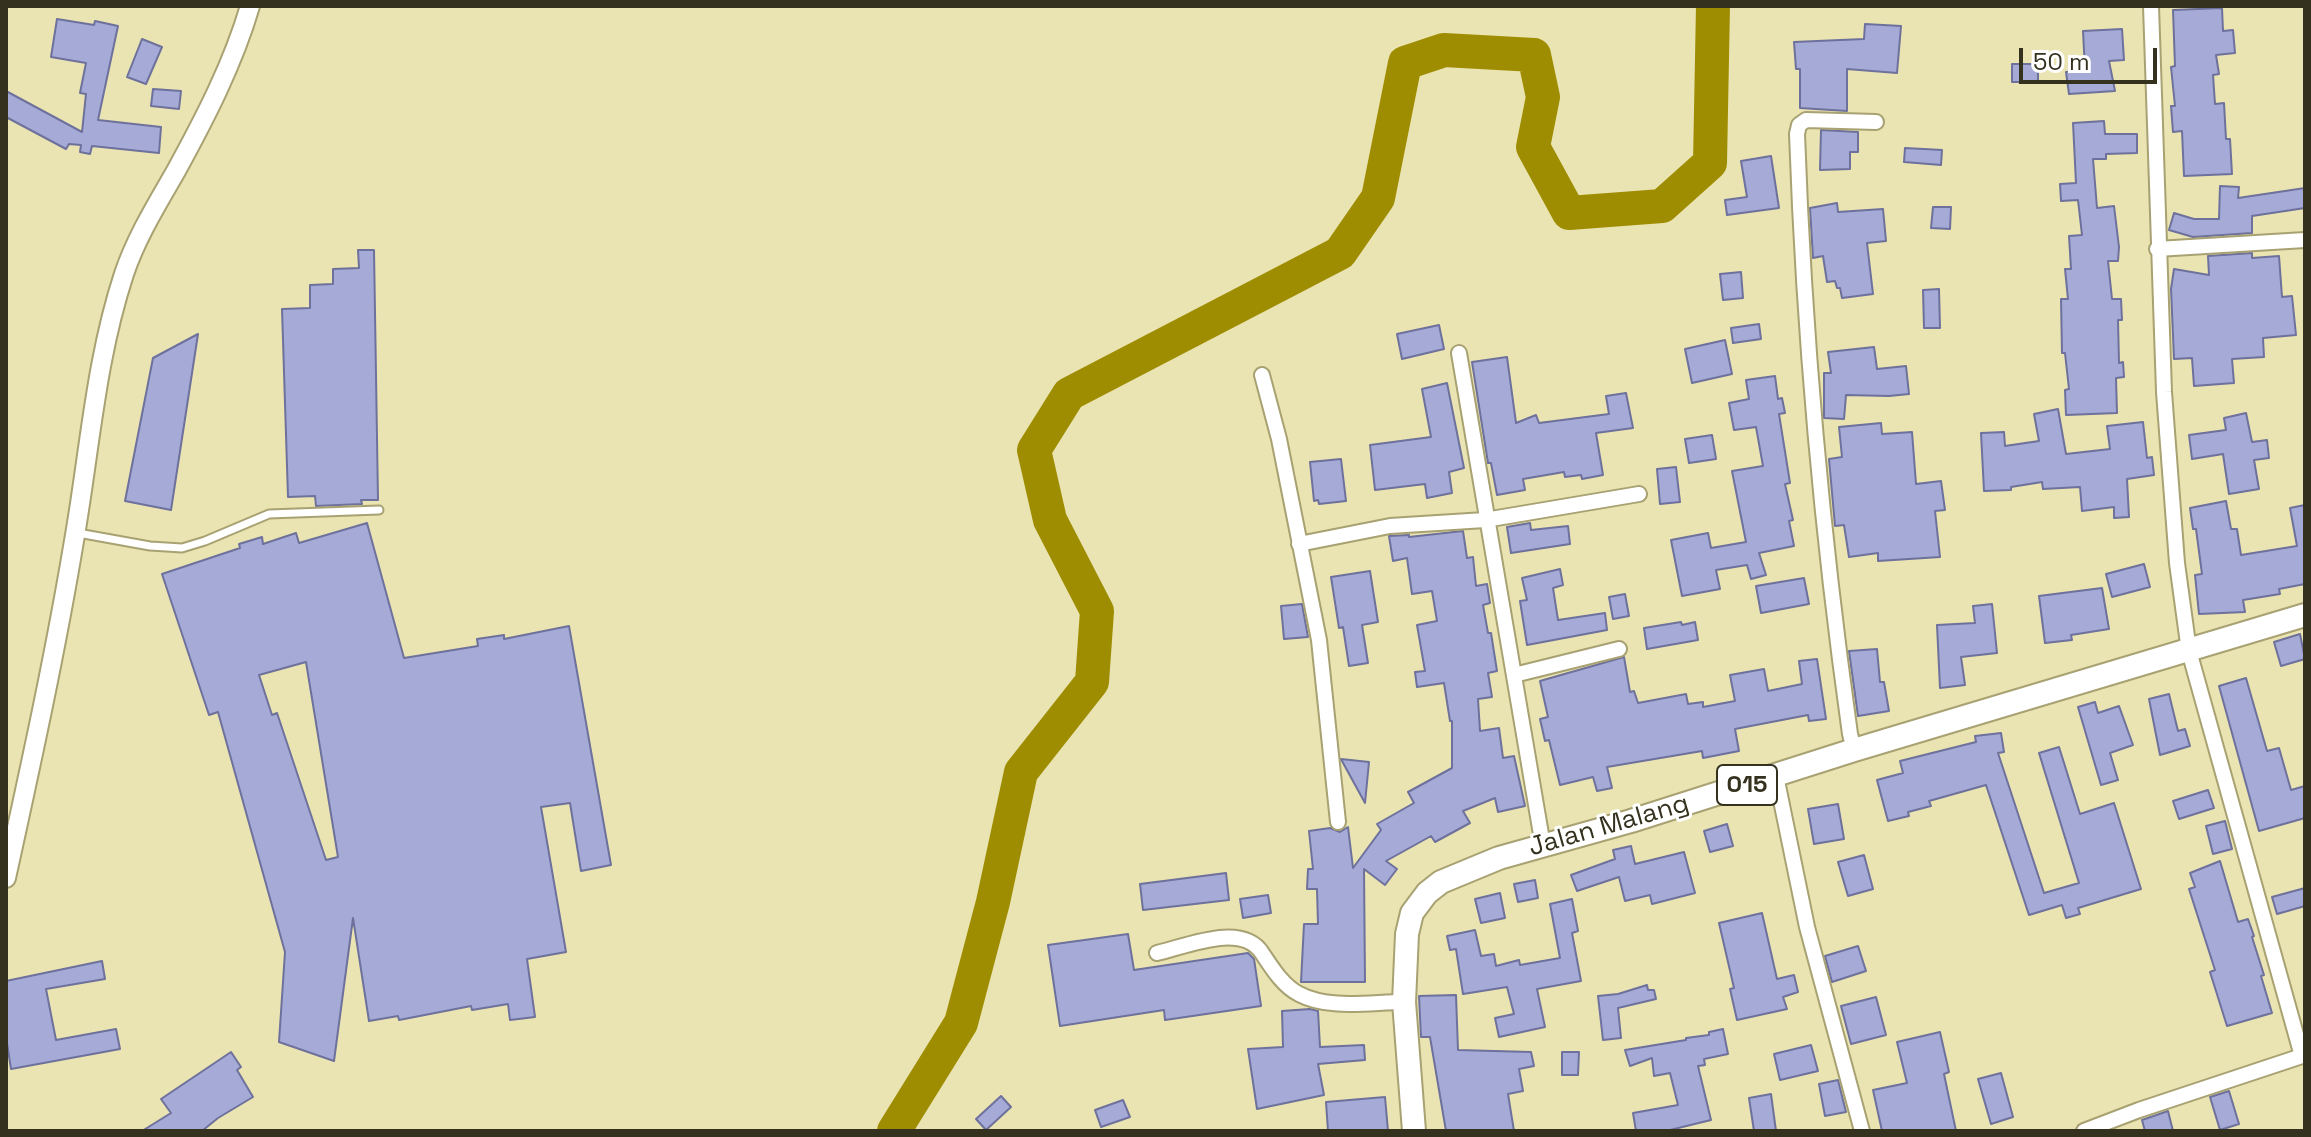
<!DOCTYPE html>
<html>
<head>
<meta charset="utf-8">
<style>
	body { margin:0 }
	#map { position:relative; width:2311px; height:1137px; overflow:hidden; background:#eae3b2; font-family:"Space Grotesk",sans-serif }
	canvas { display:block }
	.frame { position:absolute; inset:0; border:8px solid #34311e; pointer-events:none }
	.scale { position:absolute; left:2019px; top:48px; width:138px; height:36px; box-sizing:border-box; border:4px solid #34311e; border-top:0; padding-left:10px; font-size:24px; line-height:28px; white-space:nowrap; color:#34311e; -webkit-text-stroke:6px #fff; paint-order:stroke }
</style>
</head>
<body>
<div id="map">
<canvas width="2311" height="1137"></canvas>
<div class="frame"></div>
<div class="scale">50 m</div>
</div>
<script>
const g = document.querySelector('canvas').getContext('2d');
g.lineJoin = 'round';
function trace(path, color, width, dash) { g.strokeStyle = color; g.lineWidth = width; g.lineCap = dash ? 'butt' : 'round'; g.setLineDash(dash || []); g.stroke(path); }
function paint(path, color) { g.fillStyle = color; g.fill(path, 'evenodd'); }
function write(font, color, halo, rows, align = 'center') {
  g.font = font + ' "Space Grotesk",sans-serif'; g.lineWidth = 6; g.setLineDash([]); g.textBaseline = 'middle'; g.strokeStyle = halo; g.fillStyle = color; for (const [text, x, y, turn = 0] of rows) {
    g.save(); g.translate(x, y); g.rotate((+turn || 0) * Math.PI / 180); g.textAlign = isNaN(turn) ? turn : align; if (halo) g.strokeText(text, 0, 0); g.fillText(text, 0, 0); g.restore();
  }
}
const river = new Path2D(`
	M894 1131 961 1023 993 902 1021 772 1092 682 1097 611 1050 520 1034 450 1069 394 1340 253 1378 198 1405 63 1444 50 1534 55 1543 97 1533 147 1569 213 1662 206 1710 163 1713 6`);
const building = new Path2D(`
	M2222 8 2223 31 2233 30 2235 53 2216 55 2219 74 2213 75 2215 104 2224 103 2226 139H2230L2232 174 2184 176 2182 131 2173 132 2171 106H2175L2171 67 2175 66 2173 10Z
	M57 19 94 25 95 21 118 26 98 120 161 127 159 153 92 146 90 154 80 152 81 145 69 144 66 149 6 117V91L82 132 86 94 80 93 86 63 51 57Z
	M1865 24 1901 26 1897 73 1847 69V111L1800 108V69H1796L1794 42 1864 39Z
	M2122 29 2124 60 2109 61 2115 91 2069 94 2066 72 2085 70 2083 31Z
	M142 39 162 47 146 84 127 77Z
	M2012 64H2038V82H2012Z
	M153 89 181 91 179 109 151 106Z
	M2104 121 2105 134H2137V153L2106 154V159H2093L2097 208 2114 206 2119 247 2118 261H2108L2112 299H2121L2122 320H2118L2119 363 2123 362 2124 377 2116 378 2117 413 2066 415 2065 390 2069 389 2065 353H2062L2061 299H2068L2065 269H2071L2069 236 2082 235 2078 200 2061 201 2060 184 2076 183 2073 123Z
	M1821 130 1858 132V152H1850V169L1820 170Z
	M1905 148 1942 150 1941 165 1904 162Z
	M1771 156 1779 208 1727 215 1725 200 1747 197 1741 161Z
	M2220 186 2239 187 2238 198 2305 188V208L2252 216V233L2193 237 2169 230 2174 213 2194 219H2219Z
	M1837 203 1838 212 1883 209 1886 241 1867 243 1873 294 1842 298 1840 288H1837L1835 281 1827 282 1823 256 1813 258 1810 208Z
	M1933 207H1951L1950 229 1931 228Z
	M358 250H374L378 500H361L362 504 316 506 315 496 288 497 282 309 310 308V285L333 284V269L359 268Z
	M2252 253V258L2279 256 2282 297 2292 296 2296 335 2263 338 2264 357 2232 359 2234 383 2194 386 2192 358 2174 359 2171 289 2174 269 2209 275 2208 256Z
	M1741 272 1743 298 1723 300 1720 274Z
	M1939 289 1940 328H1924L1923 290Z
	M1759 324 1761 339 1733 343 1731 328Z
	M1439 325 1444 349 1402 359 1397 334Z
	M198 334 171 510 125 501 153 358Z
	M1725 340 1732 374 1692 383 1685 349Z
	M1874 347 1877 369 1906 366 1909 394 1889 396 1846 395 1844 419 1824 418V373H1831L1828 352Z
	M1507 357 1516 423 1536 415 1539 423 1609 414 1606 396 1626 393 1633 428 1596 433 1603 475 1582 479 1581 475 1565 477 1564 472 1523 479 1525 490 1497 495 1491 463H1488L1472 362Z
	M1775 376 1778 399 1782 398 1785 413 1779 414 1790 483 1785 484 1793 520 1789 521 1794 546 1759 553 1766 575 1751 579 1747 565 1716 570 1720 589 1682 596 1671 540 1708 533 1711 548 1746 542 1732 471 1763 466 1756 427 1734 430 1729 403 1749 399 1746 380Z
	M1447 383 1464 468 1449 472 1452 493 1427 498 1425 484 1375 490 1370 445 1431 437 1422 389Z
	M2058 409 2066 454 2110 449 2107 426 2143 422 2147 458 2152 457 2154 475 2127 479 2129 517 2114 518V507L2082 511 2080 487 2043 489 2042 482 2011 487V490L1984 491 1981 433 2004 432 2005 446 2039 441 2034 414Z
	M2246 413 2252 442 2267 440 2269 458 2254 460 2259 489 2229 494 2223 454 2192 459 2189 435 2226 430 2224 418Z
	M1881 423 1882 434 1912 432 1916 484 1941 481 1945 510 1935 511 1940 557 1878 561V553L1849 557 1844 525 1835 526 1829 459 1842 457 1839 427Z
	M1712 435 1716 459 1689 463 1685 439Z
	M1341 459 1346 501 1319 504 1318 500 1314 501 1310 462Z
	M1676 467 1680 502 1660 504 1657 469Z
	M2226 501 2231 529H2237L2241 555 2297 546 2290 508 2305 505V584L2279 589 2280 594 2243 600 2245 612 2199 614 2195 575 2202 574 2196 529H2193L2190 508Z
	M367 523 404 658 478 646 477 639 504 635V639L569 626 611 865 581 871 570 803 541 807 566 952 527 959 535 1017 510 1020 508 1004 472 1010 471 1006 399 1020 398 1016 369 1021 353 918 334 1061 279 1042 285 952 218 712 209 715 162 574 240 548 239 544 262 537 263 544 296 533 299 543ZM306 662 338 857 326 860 277 713 272 715 259 675Z
	M1530 523 1531 530 1568 526 1570 544 1511 553 1507 527Z
	M1463 531 1467 558 1473 557 1476 586 1487 584 1490 603 1483 605 1488 633H1491L1497 671 1488 673 1492 697 1478 699 1480 731 1499 728 1503 758 1514 756 1525 806 1498 812 1495 798 1463 811 1470 823 1435 842 1431 836 1386 861 1397 869 1385 885 1364 869 1365 982H1301L1304 924H1318L1317 889H1307L1308 869H1313L1309 831 1330 828 1340 832 1348 827 1353 868 1381 830 1377 824 1414 803 1408 792 1452 768V721H1450L1444 683 1417 687 1415 672 1425 671 1417 625 1437 621 1432 591 1412 594 1407 558 1393 561 1389 536 1409 535V537Z
	M2144 564 2150 587 2112 597 2106 574Z
	M1560 569 1563 585 1553 588 1558 620 1605 613 1607 630 1527 645 1520 601 1527 600 1522 578Z
	M1370 571 1378 622 1362 625 1368 663 1349 666 1343 627 1339 628 1331 577Z
	M1804 578 1809 604 1761 613 1756 586Z
	M2102 588 2109 629 2071 635 2072 640 2045 643 2039 596Z
	M1625 594 1629 616 1613 619 1609 597Z
	M1302 604 1308 637 1284 639 1281 606Z
	M1992 604 1997 653 1961 657 1965 685 1940 688 1937 625 1975 623 1973 606Z
	M1681 622 1682 625 1695 622 1698 640 1647 649 1644 628Z
	M2300 634 2305 659 2281 666 2274 642Z
	M1877 649 1880 682H1884L1889 711 1858 716 1849 651Z
	M1624 657 1630 692 1634 691 1638 703 1686 694 1688 704 1703 702V707L1735 701 1730 675 1764 669 1768 691 1802 684 1799 661 1817 659 1826 719 1809 721 1808 715 1735 729 1739 751 1703 758 1702 751 1607 767 1612 788 1597 791 1593 777 1560 785 1549 740 1545 741 1540 719 1548 717 1540 681Z
	M2246 678 2267 751 2279 748 2291 790 2305 786V818L2259 831 2219 686Z
	M2169 694 2178 731 2185 729 2190 746 2160 755 2149 699Z
	M2095 702 2098 713 2119 706 2133 745 2110 753 2118 780 2101 785 2078 707Z
	M2001 733 2004 752 1998 753 2044 893 2079 883 2039 753 2059 747 2080 814 2114 803 2141 889 2078 908 2080 914 2066 918 2062 905 2029 915 1986 785 1929 801 1931 806 1908 812 1909 816 1888 821 1877 780 1903 773 1900 761 1976 742 1975 736Z
	M1341 759 1369 762 1365 803 1342 761Z
	M2208 790 2214 808 2179 819 2173 801Z
	M1838 804 1844 839 1814 844 1808 809Z
	M2225 821 2232 849 2213 854 2206 826Z
	M1727 824 1733 846 1710 852 1704 831Z
	M1631 846 1635 864 1684 852 1695 893 1652 904 1650 895 1625 901 1619 877 1577 891 1571 875 1615 859 1613 850Z
	M1864 855 1873 889 1848 896 1838 862Z
	M2220 861 2238 922 2248 919 2254 936 2252 937 2264 975 2261 976 2272 1013 2227 1026 2210 972 2215 970 2189 889 2195 887 2190 873Z
	M1226 873 1229 900 1143 910 1140 884Z
	M1535 880 1538 898 1518 902 1514 884Z
	M2305 888V906L2277 914 2272 897Z
	M1500 893 1505 918 1481 923 1475 899Z
	M1268 895 1271 913 1243 918 1240 899Z
	M1572 899 1578 931 1572 933 1581 981 1537 989 1545 1027 1499 1037 1495 1018 1514 1014 1507 987 1463 994 1456 949 1450 950 1447 936 1475 930 1481 956 1494 954 1496 966 1519 960 1520 965 1560 958 1550 904Z
	M1762 913 1777 979 1794 975 1798 992 1783 997 1787 1009 1737 1020 1730 989 1734 988 1719 923Z
	M1128 934 1134 970 1248 953 1254 959 1261 1006 1165 1020 1164 1010 1060 1026 1048 945Z
	M1858 946 1866 971 1832 982 1825 956Z
	M102 961 105 979 46 989 56 1040 116 1029 120 1049 11 1069 6 1037V981Z
	M1647 985 1648 990H1654L1656 999 1618 1008 1621 1038 1603 1040 1598 996 1618 994Z
	M1456 995 1458 1050 1531 1052 1534 1066 1519 1069 1523 1091 1508 1094 1514 1131H1446L1430 1037H1421L1419 996Z
	M1876 997 1886 1035 1851 1044 1841 1006Z
	M1310 1009 1318 1011 1320 1047 1364 1045 1365 1060 1318 1064 1324 1095 1257 1109 1248 1049 1283 1047 1282 1011Z
	M1723 1029 1728 1054 1704 1059 1705 1065 1698 1066 1711 1120 1666 1131H1636L1633 1113 1678 1105 1670 1073 1654 1076 1652 1058 1630 1066 1625 1050 1686 1040V1038L1709 1035V1032Z
	M1940 1032 1949 1072 1944 1074 1956 1131H1882L1873 1090 1907 1083 1897 1042Z
	M1811 1045 1818 1071 1780 1080 1774 1054Z
	M231 1052 241 1067 237 1070 253 1097 218 1118 202 1131H142L171 1113 161 1099Z
	M1562 1052H1579L1578 1075H1562Z
	M2001 1073 2013 1117 1991 1124 1978 1079Z
	M1838 1080 1846 1112 1825 1116 1819 1084Z
	M2229 1091 2239 1124 2220 1130 2210 1097Z
	M1771 1094 1776 1131H1754L1749 1098Z
	M1001 1096 1011 1107 986 1130 976 1119Z
	M1385 1097 1388 1131H1328L1326 1102Z
	M1123 1100 1130 1117 1101 1127 1095 1110Z
	M2168 1111 2173 1131H2145L2142 1120Z`);
const service = new Path2D(`
	M78 533 150 546 182 548 205 541 269 514 379 510`);
const minor = new Path2D(`
	M2151 6 2164 392 2177 563 2189 651 2302 1056
	M2157 249 2305 240
	M1459 353 1543 846
	M1262 375 1279 439 1319 640 1338 822
	M1299 544 1390 526 1485 520 1639 494
	M1514 675 1619 649
	M1854 750 1850 734C1822 535 1804 335 1797 134L1799 125 1806 120 1876 122
	M1776 776 1807 927 1862 1131
	M1157 953C1187 946 1242 922 1262 953 1272 968 1283 986 1299 994 1329 1010 1371 1002 1404 1002
	M2084 1131 2139 1110 2305 1055`);
const tertiary = new Path2D(`
	M6 878C31 764 56 650 75 535 90 447 96 359 124 274 136 238 157 204 176 171 205 118 233 64 250 6`);
const primary = new Path2D(`
	M1414 1131 1404 1002 1407 934 1412 913 1427 893 1441 882 1499 858 1631 821 1854 750 2305 615`);
const shields = [
	[1747,785,60]
];
const shieldNames = [
	["015",1747,785]
];
const streetNames = [
	["Jalan Malang",1609,826,-16]
];
trace(river, '#9f8d01', 34);
paint(building, '#a6aad7');
trace(building, '#6d719b', 2);
trace(service, '#a8a172', 11);
trace(minor, '#a8a172', 18);
trace(tertiary, '#a8a172', 22);
trace(primary, '#a8a172', 26);
trace(service, '#fff', 7);
trace(minor, '#fff', 14);
trace(tertiary, '#fff', 18);
trace(primary, '#fff', 22);
for (const [x, y, w] of shields) { const box = new Path2D(); box.roundRect(x - w / 2, y - 20, w, 40, 6); g.fillStyle = '#fff'; g.fill(box); trace(box, '#34311e', 2); }
write('bold 24px', '#34311e', null, shieldNames);
write('26px', '#34311e', '#fff', streetNames);
</script>
</body>
</html>
